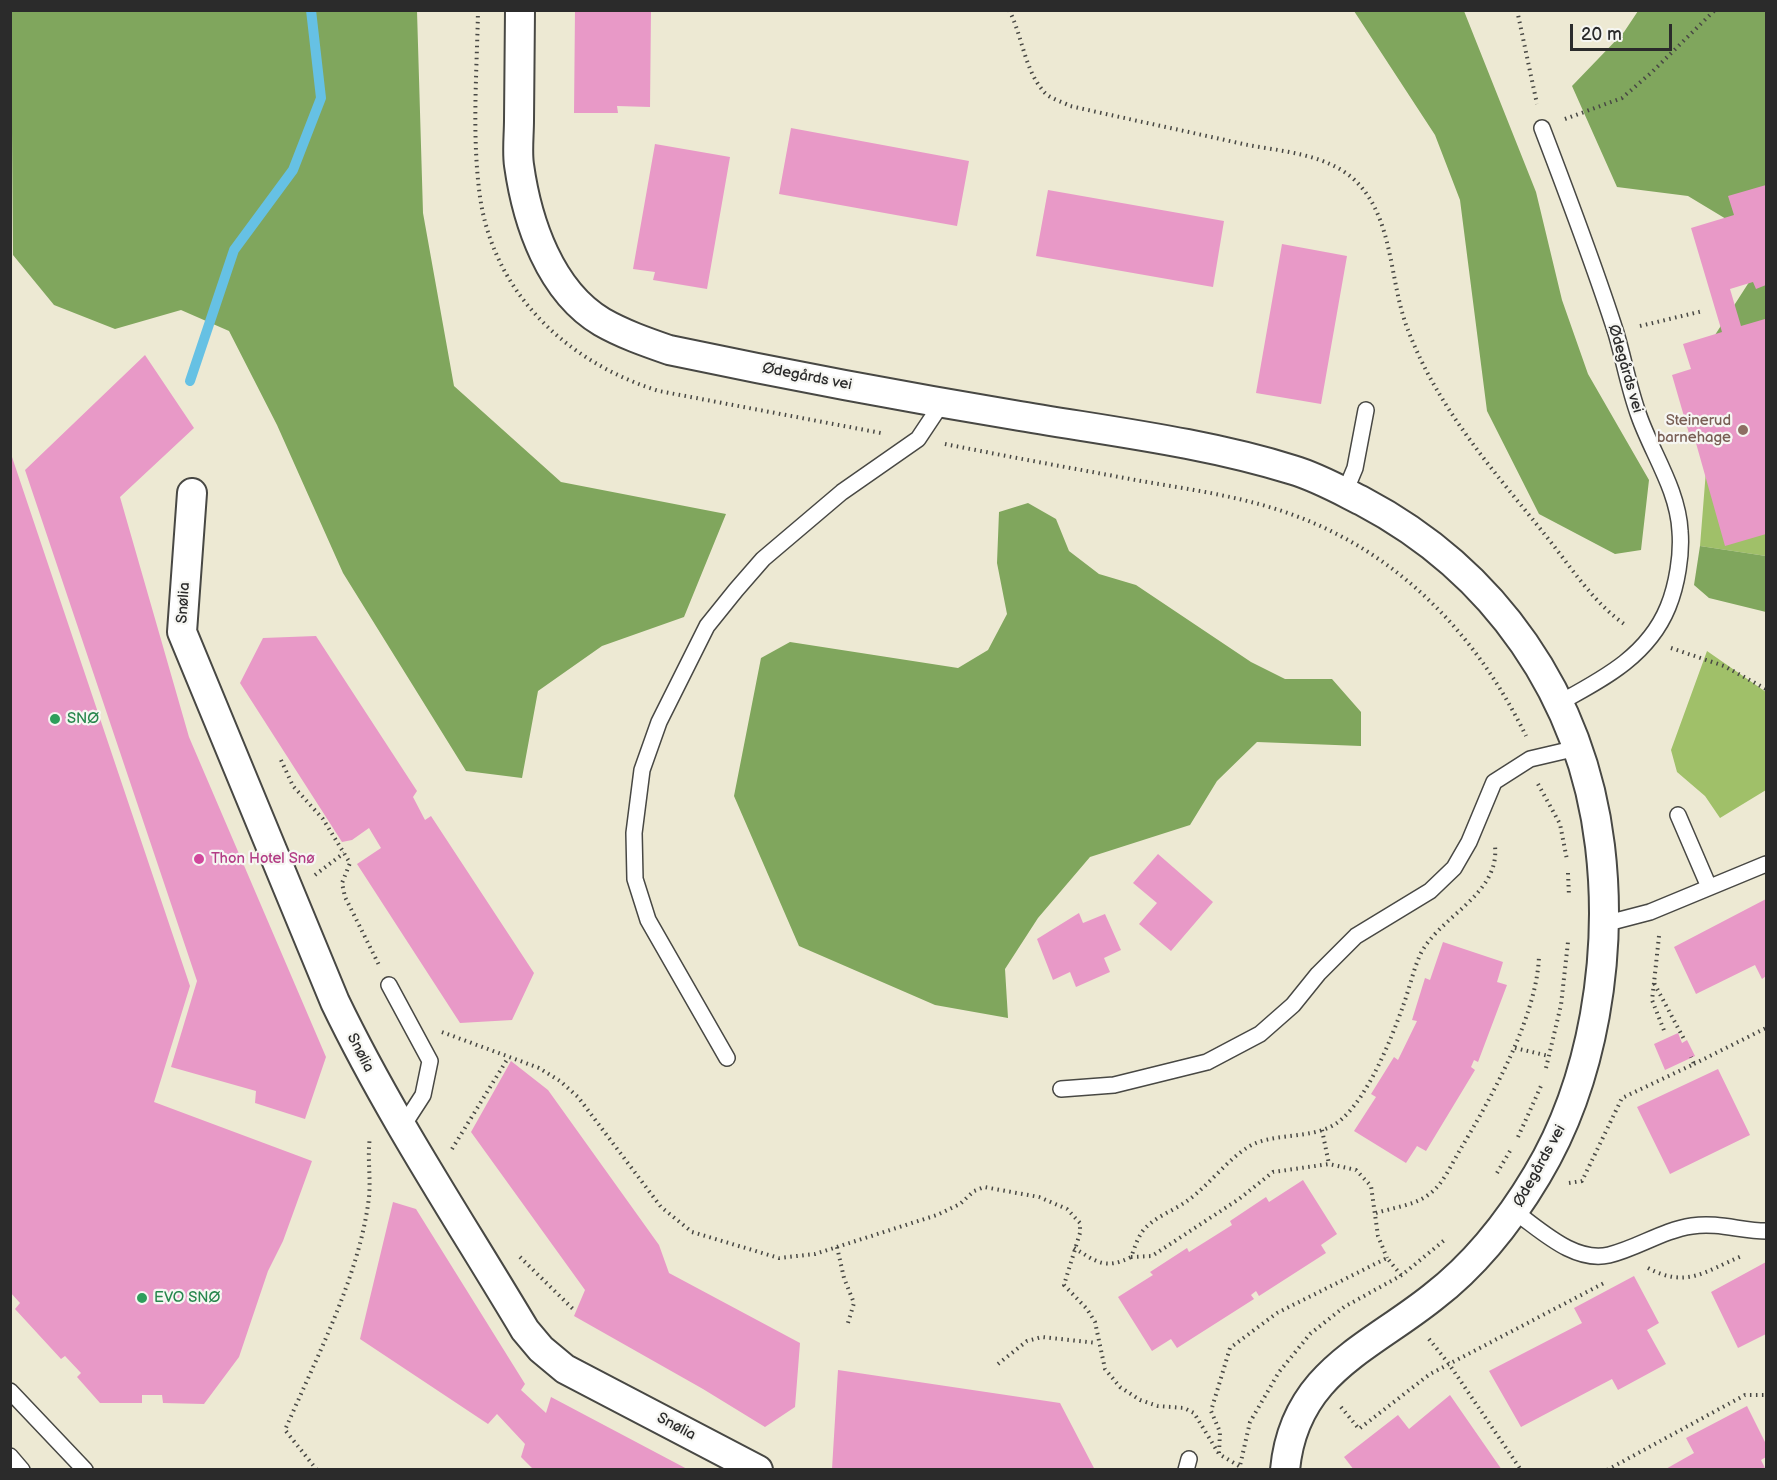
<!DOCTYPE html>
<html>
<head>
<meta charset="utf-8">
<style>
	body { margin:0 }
	#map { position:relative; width:1777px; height:1480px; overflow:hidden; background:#ede9d3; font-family:"Balsamiq Sans",sans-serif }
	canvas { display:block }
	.frame { position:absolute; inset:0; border:12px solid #2b2b2b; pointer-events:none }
	.scale { position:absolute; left:1570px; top:24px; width:102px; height:27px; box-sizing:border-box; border:3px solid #2b2b2b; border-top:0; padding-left:8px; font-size:18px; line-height:21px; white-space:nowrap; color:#2b2b2b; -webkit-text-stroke:4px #f6f6f2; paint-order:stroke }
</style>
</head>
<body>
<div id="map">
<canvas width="1777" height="1480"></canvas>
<div class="frame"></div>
<div class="scale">20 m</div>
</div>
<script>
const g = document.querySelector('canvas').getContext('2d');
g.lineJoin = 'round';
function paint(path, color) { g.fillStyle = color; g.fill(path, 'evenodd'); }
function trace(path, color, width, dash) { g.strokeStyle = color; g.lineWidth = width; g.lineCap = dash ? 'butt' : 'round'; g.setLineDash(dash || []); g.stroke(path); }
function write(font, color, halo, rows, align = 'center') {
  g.font = font + ' "Balsamiq Sans",sans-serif'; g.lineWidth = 4.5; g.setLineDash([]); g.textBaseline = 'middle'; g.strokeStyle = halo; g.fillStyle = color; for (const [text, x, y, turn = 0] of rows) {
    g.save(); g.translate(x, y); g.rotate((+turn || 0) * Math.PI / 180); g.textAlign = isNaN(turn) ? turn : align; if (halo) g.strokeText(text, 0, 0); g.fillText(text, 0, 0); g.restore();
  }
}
const green = new Path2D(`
	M1752 407 1766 414V556L1700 546 1710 420Z
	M1707 651 1766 692V790L1720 818 1705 796 1677 772 1671 750Z`);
const forest = new Path2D(`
	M11 10 417 11 423 213 454 386 561 482 726 514 684 617 602 646 538 691 522 778 466 771 343 573 277 425 229 331 181 310 115 329 54 305 13 255Z
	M1354 11H1464L1536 192 1562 300 1588 374 1649 480 1641 550 1615 554 1539 514 1487 411 1460 200 1435 135Z
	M1638 11H1766V414L1695 366 1753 276 1746 231 1688 196 1617 187 1572 86 1624 32Z
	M1028 503 1056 519 1069 551 1099 574 1136 585 1251 662 1285 679H1332L1361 712V746L1257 742 1217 781 1190 825 1090 857 1038 918 1005 969 1008 1018 935 1005 799 946 734 796 761 658 790 642 958 668 988 650 1007 614 997 563 999 512Z
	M1700 546 1766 556V612L1709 598 1694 585Z`);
const stream = new Path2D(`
	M190 381 234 250 293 170 321 98 311 10`);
const building = new Path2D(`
	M575 10H651L650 107 617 106 618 113H574Z
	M791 128 969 161 957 226 779 194Z
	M655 144 730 157 707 289 653 280 655 272 633 269Z
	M1766 185V285L1756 289 1753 282 1730 289 1741 326 1765 319 1766 324V534L1725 546 1694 436 1690 437 1672 375 1691 369 1683 344 1722 332 1691 228 1734 215 1728 196Z
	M1048 190 1224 221 1213 287 1036 256Z
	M1282 244 1347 256 1321 404 1256 393Z
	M145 355 194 428 120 497 189 737 326 1057 305 1119 255 1103 256 1091 171 1067 197 981 25 470Z
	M11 454 190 986 154 1102 312 1161 283 1241 268 1271 239 1357 204 1404 163 1403 162 1395H142V1403H100L77 1377 81 1373 65 1356 61 1359 15 1309 20 1303 10 1292Z
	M316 636 417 791 413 797 425 820 431 816 534 973 512 1020 460 1023 357 864 381 848 369 828 352 840 342 842 240 683 263 638Z
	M1158 854 1213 902 1171 951 1139 924 1157 903 1133 883Z
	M1766 899V976L1762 979 1755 965 1696 994 1674 947Z
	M1079 913 1083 923 1105 914 1121 950 1104 958 1110 972 1076 987 1070 972 1053 980 1037 939Z
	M1443 942 1503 962 1497 982 1507 985 1478 1062 1474 1060 1471 1067 1475 1070 1426 1151 1417 1146 1406 1163 1354 1131 1376 1097 1371 1094 1394 1057 1398 1060 1417 1021 1412 1020 1425 978 1430 980Z
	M1678 1033 1682 1043 1687 1040 1695 1056 1665 1070 1654 1044Z
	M511 1061 548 1090 659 1245 669 1273 800 1343 795 1407 765 1427 703 1389 574 1316 585 1290 471 1132Z
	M1718 1069 1750 1135 1670 1174 1637 1107Z
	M1303 1180 1337 1234 1321 1245 1326 1253 1259 1296 1256 1291 1251 1295 1254 1299 1177 1348 1171 1339 1152 1351 1118 1297 1153 1275 1150 1272 1187 1248 1189 1252 1232 1225 1230 1221 1266 1197 1269 1202Z
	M393 1202 416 1209 525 1384 521 1390 546 1413 551 1397 689 1470H534L521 1457 525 1444 497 1414 488 1424 360 1339Z
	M1766 1262V1334L1738 1348 1711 1292Z
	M1634 1276 1659 1323 1647 1330 1666 1364 1618 1390 1612 1379 1521 1427 1489 1371 1582 1323 1574 1308Z
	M838 1370 1060 1403 1095 1470 832 1469Z
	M1450 1395 1502 1470H1354L1344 1457 1398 1415 1409 1429Z
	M1747 1406 1766 1444V1457L1761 1460 1766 1470H1664L1694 1453 1686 1438Z`);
const path = new Path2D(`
	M478 10C477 69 472 130 479 189 490 290 565 362 659 391L881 433
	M1009 10C1023 37 1024 70 1045 93 1051 99 1063 102 1070 106 1128 119 1185 131 1243 144 1278 151 1321 153 1350 176 1395 213 1388 280 1408 330 1438 409 1494 471 1546 536 1571 567 1594 604 1627 626
	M1517 10 1537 104
	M1565 119 1622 98 1652 72 1715 10
	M1640 326 1703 311
	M945 444C1010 457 1076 469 1141 481 1193 490 1246 497 1296 516 1401 555 1478 637 1526 736
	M1671 648 1724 666 1766 689
	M281 760 293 786 323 819 350 863 342 883 345 897 379 965
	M1538 784 1560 824 1567 860
	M1568 873 1569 896
	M315 875 344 853
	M1659 936 1654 983 1685 1041
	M1654 983 1652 1000 1665 1033
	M442 1032 539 1068 560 1081 578 1097 661 1207 692 1232 779 1258 815 1254 937 1215 960 1204 974 1191 984 1187 1039 1197 1067 1209 1080 1223V1233L1064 1285 1087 1309 1095 1322 1105 1369 1120 1387 1140 1400 1158 1406 1184 1408 1194 1413 1219 1454 1239 1466
	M1515 1048 1549 1056
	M1694 1064 1766 1028
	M1546 1068 1561 1005 1568 942
	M1322 1130 1329 1164
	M1518 1137 1541 1086
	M452 1149 508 1058
	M1497 1173 1510 1151
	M1569 1183 1582 1181 1622 1098 1694 1064 1691 1057
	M1376 1213C1392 1208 1415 1205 1428 1195 1443 1185 1451 1165 1460 1150 1491 1098 1537 1017 1539 956
	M837 1247 844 1278 854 1303 847 1326
	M1074 1248C1097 1262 1105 1270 1131 1257 1134 1250 1137 1239 1142 1232 1152 1218 1173 1211 1187 1201 1210 1185 1232 1153 1256 1143 1284 1132 1320 1140 1343 1118 1369 1094 1391 1040 1403 1006 1409 990 1413 971 1420 955 1439 916 1500 895 1495 846
	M520 1257 573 1309
	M1131 1257 1152 1256 1239 1199 1273 1172 1329 1164 1356 1170 1371 1186 1378 1236 1387 1258
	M1648 1268C1687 1289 1705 1271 1742 1256
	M1429 1339 1449 1364 1521 1470
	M998 1364 1027 1341 1042 1337 1097 1343
	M1341 1407 1359 1429 1430 1374 1606 1282
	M1219 1453 1220 1432 1211 1411 1230 1348 1277 1313 1387 1258 1401 1275
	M317 1470 285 1430C316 1358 360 1275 369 1197 371 1177 367 1157 370 1137
	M1239 1470 1250 1422 1279 1372 1310 1334 1344 1307 1402 1275 1447 1238
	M1607 1470 1745 1395H1766`);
const service = new Path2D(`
	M1542 128C1568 196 1594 264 1616 333 1624 360 1629 389 1639 416 1652 453 1678 490 1680 531 1682 554 1677 585 1668 607 1648 656 1603 679 1559 703
	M1345 492 1355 468 1366 410
	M1678 815 1709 887
	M1604 924 1650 912 1766 864
	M389 985 430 1061 423 1095 401 1129
	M727 1058 648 920 635 879 634 833 642 770 659 722 707 626 736 590 763 559 842 492 918 439 942 403
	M1061 1089 1114 1085 1207 1062 1260 1034 1293 1005 1318 974 1356 936 1430 891 1454 868 1469 842 1494 782 1530 759 1577 748
	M1515 1212C1541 1230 1574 1263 1609 1255 1638 1248 1663 1230 1692 1226 1718 1222 1742 1231 1766 1231
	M10 1391 85 1470
	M10 1456 22 1470
	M1186 1470 1189 1459`);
const minor = new Path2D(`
	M520 10C520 47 519 83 519 120 519 135 517 151 519 165 527 222 550 291 602 322 623 334 646 342 669 350 783 374 899 396 1014 415 1107 431 1203 442 1293 470 1317 477 1340 490 1362 501 1495 571 1582 696 1600 846 1613 955 1594 1080 1537 1175 1509 1222 1476 1264 1433 1297 1368 1349 1294 1373 1285 1470
	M192 493 182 632 335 1002C390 1116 460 1221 525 1330L541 1349 565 1369 758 1470`);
const markers = [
	[1743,430,6,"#8d6e63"],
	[55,719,6,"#2e9e5b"],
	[199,859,6,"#d1479c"],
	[142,1298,6,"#2e9e5b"]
];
const streetNames = [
	["Ødegårds vei",1625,369,74],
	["Ødegårds vei",807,377,11],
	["Snølia",184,603,-86],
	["Snølia",360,1053,63],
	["Ødegårds vei",1540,1166,-61],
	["Snølia",676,1427,28]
];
const educationNames = [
	["Steinerud",1731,421],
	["barnehage",1731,438]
];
const leisureNames = [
	["SNØ",67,719],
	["EVO SNØ",154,1298]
];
const hotelNames = [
	["Thon Hotel Snø",211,859]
];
paint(green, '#a0c069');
paint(forest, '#80a65d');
trace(stream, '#66c1e4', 10);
paint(building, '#e899c7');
trace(service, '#484844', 18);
trace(minor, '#484844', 32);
trace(path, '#484844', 4, [1.5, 4.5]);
trace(service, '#fff', 15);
trace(minor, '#fff', 28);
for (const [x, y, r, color] of markers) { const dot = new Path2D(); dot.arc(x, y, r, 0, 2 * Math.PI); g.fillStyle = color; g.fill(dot); trace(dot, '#f6f6f2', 2); }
write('15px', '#2b2b2b', '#f6f6f2', streetNames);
write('15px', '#785e54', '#f6f6f2', educationNames, 'right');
write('15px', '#27864d', '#f6f6f2', leisureNames, 'left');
write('15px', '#b23c85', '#f6f6f2', hotelNames, 'left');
</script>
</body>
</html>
